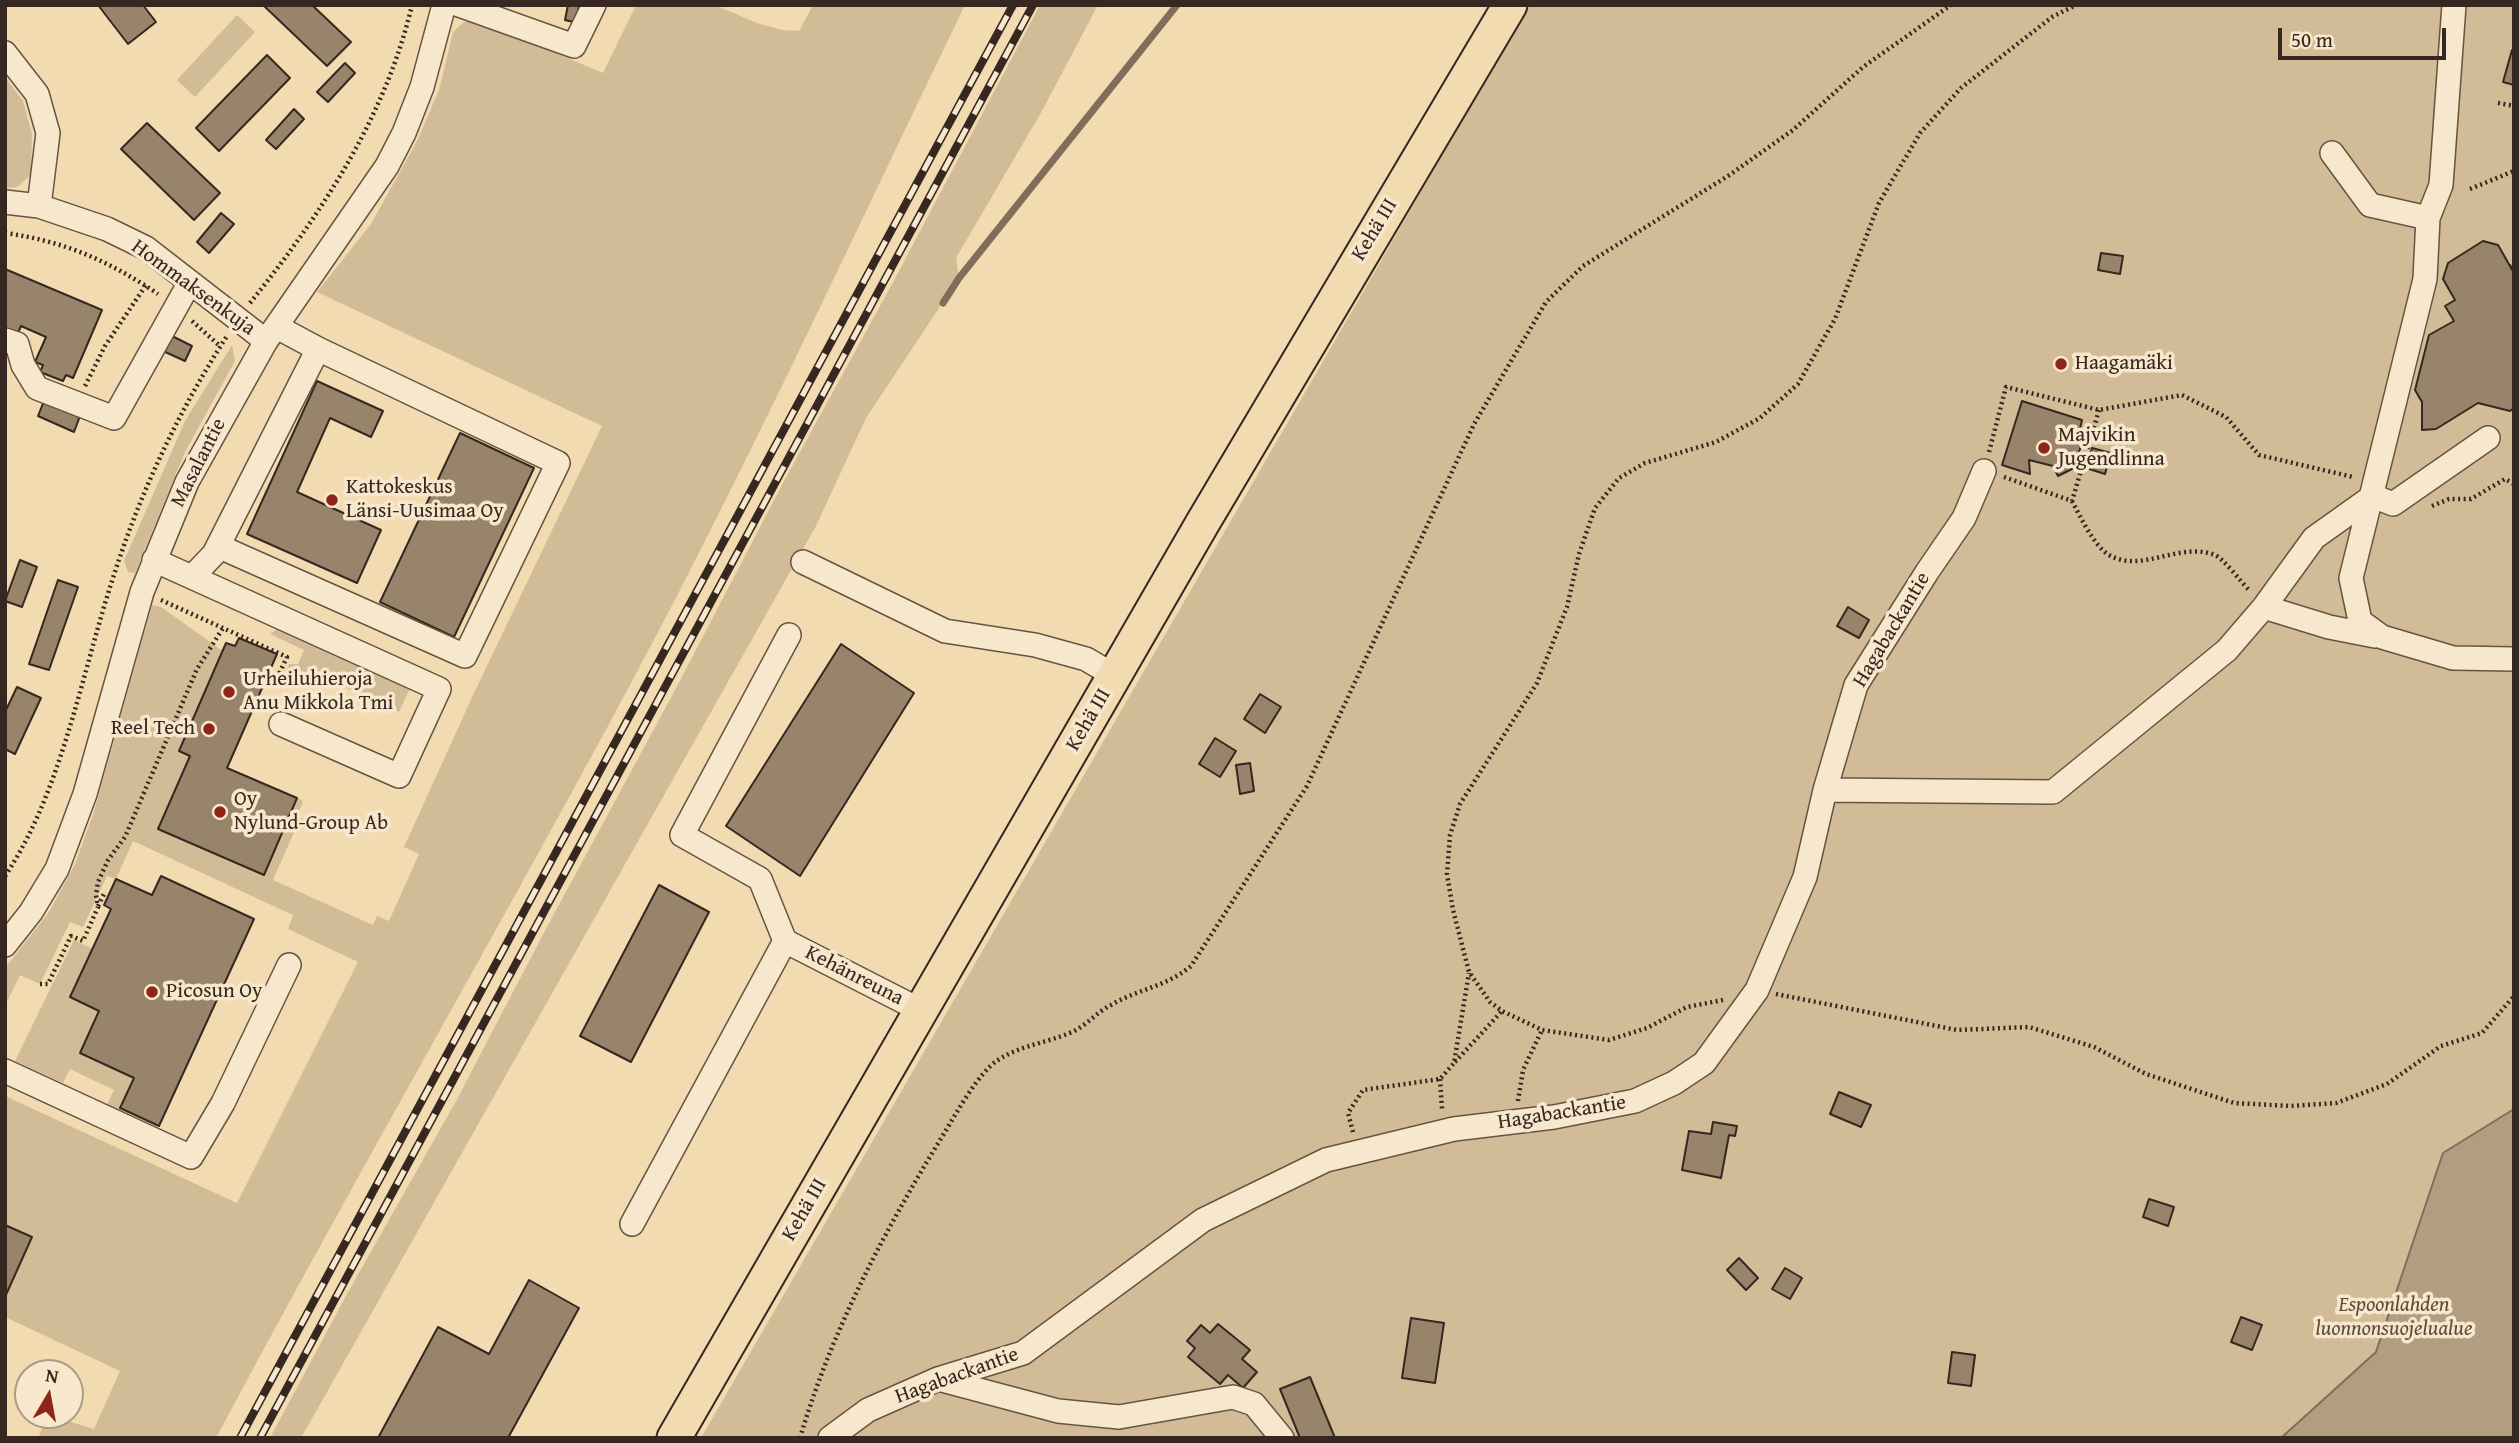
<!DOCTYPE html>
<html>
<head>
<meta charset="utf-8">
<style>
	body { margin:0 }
	#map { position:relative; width:2519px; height:1443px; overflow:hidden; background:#f2dab1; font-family:"Gentium Book Plus",serif }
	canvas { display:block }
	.frame { position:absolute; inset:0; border:7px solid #362720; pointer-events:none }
	.north { position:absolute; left:14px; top:1359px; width:70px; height:70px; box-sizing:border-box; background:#f7e7cc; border:2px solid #aa9a87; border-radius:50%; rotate:10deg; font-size:19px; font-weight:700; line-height:28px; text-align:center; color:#362720 }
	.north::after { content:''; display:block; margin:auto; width:24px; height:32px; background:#8f2418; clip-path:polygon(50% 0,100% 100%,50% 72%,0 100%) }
	.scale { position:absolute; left:2278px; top:28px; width:168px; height:32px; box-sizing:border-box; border:4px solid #362720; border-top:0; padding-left:9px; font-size:21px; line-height:24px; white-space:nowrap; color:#362720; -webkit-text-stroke:5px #f7e7cc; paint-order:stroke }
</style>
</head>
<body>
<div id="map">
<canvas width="2519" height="1443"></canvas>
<div class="frame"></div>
<div class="north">N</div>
<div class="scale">50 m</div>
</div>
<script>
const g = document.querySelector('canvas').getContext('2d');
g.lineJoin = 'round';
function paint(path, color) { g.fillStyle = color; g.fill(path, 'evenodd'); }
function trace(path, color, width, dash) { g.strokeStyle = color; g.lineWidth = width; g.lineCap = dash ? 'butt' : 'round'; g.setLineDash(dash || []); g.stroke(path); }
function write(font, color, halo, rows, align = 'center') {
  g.font = font + ' "Gentium Book Plus",serif'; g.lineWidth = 7; g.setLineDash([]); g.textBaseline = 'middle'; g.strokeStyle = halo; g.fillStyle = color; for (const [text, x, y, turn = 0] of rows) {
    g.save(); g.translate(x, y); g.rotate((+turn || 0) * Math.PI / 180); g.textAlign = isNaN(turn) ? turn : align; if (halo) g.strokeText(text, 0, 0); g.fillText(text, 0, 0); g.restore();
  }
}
const green = new Path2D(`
	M636 5H715L757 23 782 30 799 31 813 5H965C848 247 736 491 608 726 479 964 343 1199 216 1438H38L48 1415 94 1429 120 1371 5 1317V1297L32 1237 5 1225V1096L237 1203 358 962 288 929 293 915 133 841 116 879 107 876 83 927 70 922 40 984 20 975 5 1006V968L49 912 75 864 93 815 152 605 161 607 223 651 179 750 190 756 264 875 297 798 303 801 297 817 304 819 298 831 295 830 273 880 373 925 377 916 389 921 419 854 404 847 474 693 602 426 317 292 371 224 417 141 439 90 453 32 464 22H482L603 73Z
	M1040 5H1098L1042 111 956 258 959 278 866 418 816 526 301 1438H270L347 1294 455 1103 547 927 674 692 783 483 891 286Z
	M1531 5H2514V1438H701L1508 41Z
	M237 15 255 32 195 97 177 80Z
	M5 77 23 101 32 134 31 175 17 187 5 188Z
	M232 345 235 361 185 452 135 573 128 572 124 561 185 421Z
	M277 629 290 631 411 686 399 712 309 671 301 687 283 678 289 664H298L304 650 270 634Z
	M74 940 93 949 70 997 99 1011 80 1053 134 1078 119 1111 107 1105 114 1090 70 1069 63 1083 15 1061Z`);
const water = new Path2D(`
	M2514 1109V1438H2281L2376 1352 2443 1153Z`);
const stream = new Path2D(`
	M943 303 959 278 1177 5`);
const building = new Path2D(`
	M98 5H143L156 22 128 44Z
	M263 5H312L351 42 327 66Z
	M568 5H579L577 23 565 20Z
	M2512 50H2514V85L2503 82Z
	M267 55 290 78 219 151 196 128Z
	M345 63 355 73 328 102 317 92Z
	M294 109 304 119 276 149 266 140Z
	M147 123 220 193 194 220 121 149Z
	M221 213 234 224 209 253 197 242Z
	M2483 241 2498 245 2514 273V408L2510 411 2478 403 2436 429 2422 430V402L2415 390 2429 335 2454 321 2445 306 2455 300 2443 279 2448 263Z
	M2101 253 2123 256 2120 274 2098 270Z
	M5 269 102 310 73 378 66 375 63 381 40 372 43 365 35 362 46 337 21 326 18 333 5 328Z
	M170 335 192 346 185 361 163 351Z
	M317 381 383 411 371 437 330 418 297 492 381 530 357 583 247 534Z
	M44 401 80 416 74 432 38 416Z
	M2022 401 2082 420 2080 429 2084 436 2074 468 2058 476 2053 466 2029 460 2030 474 2002 465Z
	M460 433 534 468 454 637 380 602Z
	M2092 448 2111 453 2105 474 2086 468Z
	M20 560 37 567 22 607 5 601Z
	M58 580 78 587 49 670 29 664Z
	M1848 607 1869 620 1859 638 1837 626Z
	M239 638 277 654 227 768 297 798 264 875 158 829 190 756 179 751 226 643 235 646Z
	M841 644 914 693 800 876 726 826Z
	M17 687 41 698 15 754 5 749V712Z
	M1260 694 1281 707 1265 733 1244 719Z
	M1215 738 1236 751 1220 777 1199 764Z
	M1250 763 1254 791 1240 794 1236 765Z
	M161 876 254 919 159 1126 120 1108 134 1078 80 1053 99 1011 70 997 111 909 104 905 116 879 152 895Z
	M659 885 709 912 631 1062 580 1036Z
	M1839 1092 1871 1105 1861 1127 1830 1114Z
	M1713 1122 1737 1126 1735 1136 1729 1135 1721 1178 1682 1170 1689 1131 1711 1134Z
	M2149 1199 2174 1207 2168 1226 2143 1217Z
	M5 1225 32 1237 5 1297Z
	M1739 1258 1758 1278 1746 1290 1727 1270Z
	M1785 1268 1802 1278 1790 1299 1772 1289Z
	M529 1280 579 1308 508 1438H378L438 1327 489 1354Z
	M2241 1317 2262 1325 2252 1350 2231 1342Z
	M1411 1318 1444 1323 1435 1383 1402 1378Z
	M1218 1324 1250 1350 1242 1359 1257 1372 1243 1388 1228 1375 1220 1384 1188 1357 1195 1348 1187 1341 1201 1325 1210 1333Z
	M1952 1352 1975 1355 1971 1386 1948 1383Z
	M1310 1377 1335 1438H1300L1280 1389Z`);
const path = new Path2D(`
	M2498 103 2514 106
	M2470 189 2514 171
	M5 233C64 241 109 261 158 294
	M2510 267 2514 265
	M250 303C321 215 386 116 412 5
	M192 321 220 346
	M85 386 105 346 146 285
	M1989 452 2006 387 2099 410 2182 395 2226 417 2259 455 2353 477
	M2004 477 2072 501 2099 410
	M2072 501C2080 516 2094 546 2109 555 2142 574 2179 541 2215 555 2224 559 2241 582 2249 590
	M2432 506 2449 499H2471L2505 479 2514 484
	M161 600 287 657 278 676
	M5 876C61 793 81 677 112 581 139 495 178 412 227 336
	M98 906 105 892
	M40 984H48L71 936 83 941 98 907 96 895 98 882 108 860 125 837 197 669 223 628
	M1776 994 1957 1030 2029 1027 2094 1047 2146 1074 2234 1103 2291 1106 2336 1103 2387 1084 2441 1046 2482 1033 2514 996
	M1723 1000 1687 1007 1647 1028 1609 1040 1542 1030 1502 1011 1490 1002 1469 972 1453 910 1447 874 1450 835 1460 804 1537 683 1567 607 1579 554 1595 508 1619 478 1645 463 1716 442 1760 418 1798 384 1835 319 1879 203 1920 133 1961 88 2052 17 2076 5
	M1455 1062 1502 1011
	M1440 1079 1442 1109
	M1518 1101 1523 1070 1542 1030
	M1353 1132 1348 1113 1363 1090 1440 1079 1454 1063 1469 973
	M800 1438C832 1329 886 1228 945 1132 957 1112 979 1072 998 1060 1021 1045 1047 1043 1072 1032 1086 1026 1097 1012 1111 1005 1138 989 1166 987 1191 966L1307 786 1474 424 1546 302 1583 266 1728 176 1793 130 1863 67 1951 5`);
const minor = new Path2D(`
	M459 5 574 46 594 5
	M2454 5 2441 185 2428 218 2425 279 2351 578 2360 621 2382 637 2453 658 2514 659
	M5 53 37 94 48 133 39 206
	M2332 153 2370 205 2428 218
	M5 202 39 206 107 229 146 248 266 341
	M5 340 17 344 23 365 37 388 114 418 190 282
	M2373 496 2393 504 2488 438
	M218 546 465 656 558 463 318 349
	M154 560 439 689 399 776 281 724
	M803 562 945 631 1035 645 1086 659 1115 676
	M192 577 214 554 318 349 277 327
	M2264 607 2329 627 2375 636
	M1825 790 2053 792 2227 650 2264 607 2314 538 2373 496
	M785 941 760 879 682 835 789 635
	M785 941 922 1011
	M5 945 31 912 57 869 85 794 142 592 187 482 266 341 387 166 404 133 422 87 444 5
	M5 1071 191 1157 223 1103 289 965
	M632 1224 785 941
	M938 1379 1058 1411 1119 1417 1233 1397 1254 1404 1282 1438
	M830 1438 868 1410 938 1379 1023 1353 1203 1220 1326 1160 1454 1129 1554 1117 1635 1101 1674 1083 1704 1063 1757 990 1805 877 1825 790 1856 685 1927 572 1964 518 1984 471`);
const highway = new Path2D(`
	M674 1438 1202 524 1510 5`);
const rail = new Path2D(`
	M240 1438 1013 5
	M260 1438 1033 5`);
const markers = [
	[2061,364,7,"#8f2418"],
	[2044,448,7,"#8f2418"],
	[332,500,7,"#8f2418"],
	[229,692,7,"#8f2418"],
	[209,729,7,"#8f2418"],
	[220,812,7,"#8f2418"],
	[152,992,7,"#8f2418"]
];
const streetNames = [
	["Kehä III",1375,230,-59],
	["Hommaksenkuja",193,288,36],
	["Masalantie",199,463,-63],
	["Hagabackantie",1892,630,-59],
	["Kehä III",1089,720,-60],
	["Kehänreuna",854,976,27],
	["Hagabackantie",1562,1113,-9],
	["Kehä III",805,1210,-60],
	["Hagabackantie",957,1376,-20]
];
const poiNames = [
	["Haagamäki",2075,364],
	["Majvikin",2058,436],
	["Jugendlinna",2058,460],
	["Kattokeskus",346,488],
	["Länsi-Uusimaa Oy",346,512],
	["Urheiluhieroja",243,680],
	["Anu Mikkola Tmi",243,704],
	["Reel Tech",195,729,"right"],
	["Oy",234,800],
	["Nylund-Group Ab",234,824],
	["Picosun Oy",166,992]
];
const parkNames = [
	["Espoonlahden",2394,1306],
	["luonnonsuojelualue",2394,1330]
];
paint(green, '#d2bc98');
paint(water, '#b29d80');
trace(water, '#806e5a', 2);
trace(stream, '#806e5a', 7);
paint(building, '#98846b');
trace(building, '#362720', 2);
trace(minor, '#655444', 26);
trace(highway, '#362720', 37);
trace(path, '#362720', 4.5, [2, 3.5]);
trace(minor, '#f7e7cc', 23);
trace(highway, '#f2dab1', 33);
trace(rail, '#362720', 8);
trace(rail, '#f7e7cc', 5, [16]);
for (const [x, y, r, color] of markers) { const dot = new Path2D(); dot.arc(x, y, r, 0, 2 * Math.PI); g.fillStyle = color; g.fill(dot); trace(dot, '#f7e7cc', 2.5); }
write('21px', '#362720', '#f7e7cc', streetNames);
write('21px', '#362720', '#f7e7cc', poiNames, 'left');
write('italic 21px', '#5d4c3e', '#f7e7cc', parkNames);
</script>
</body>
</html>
